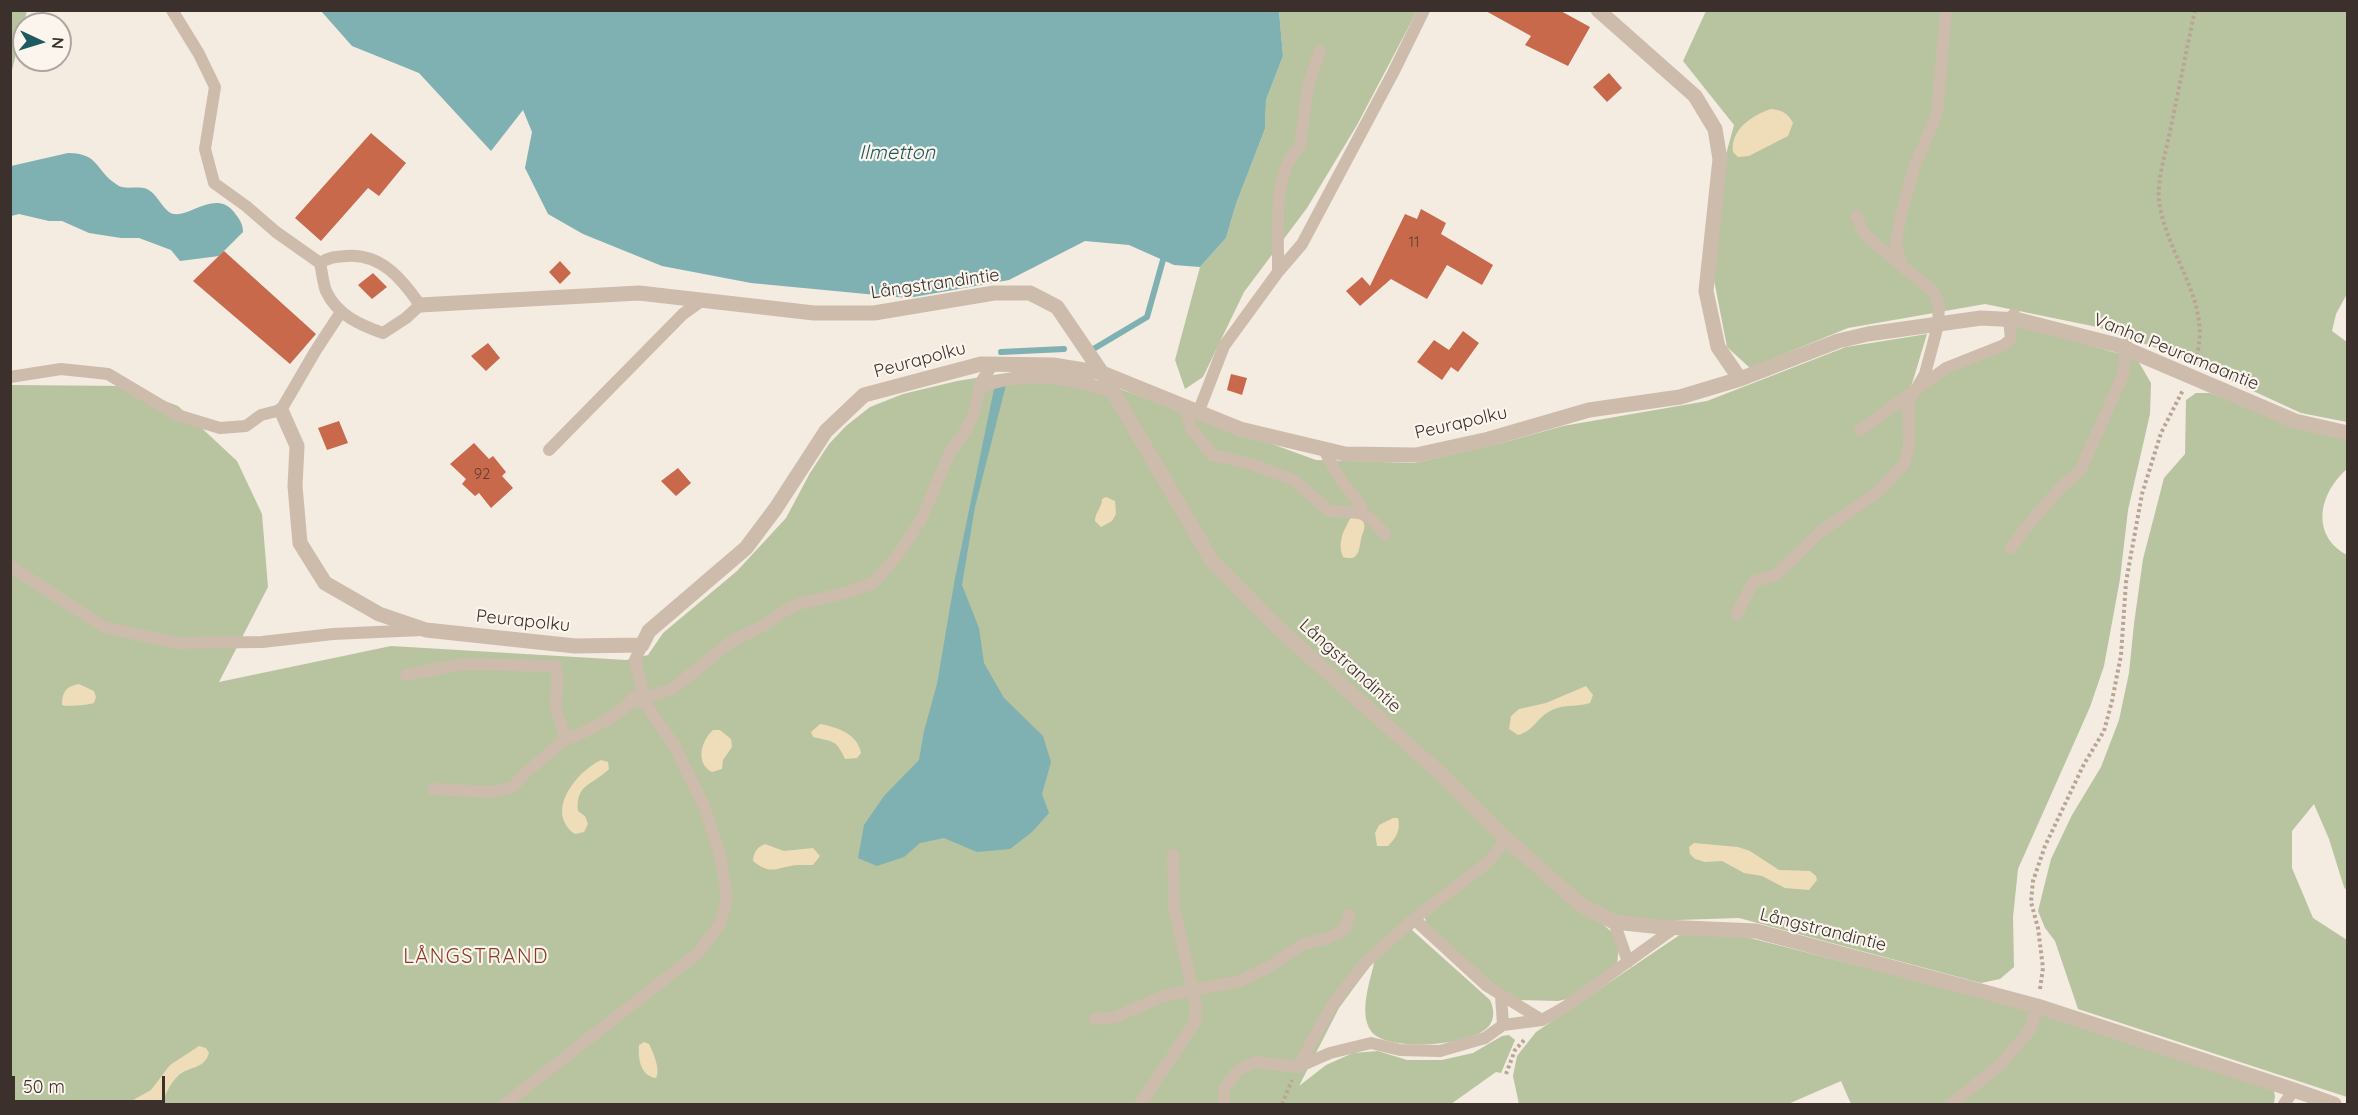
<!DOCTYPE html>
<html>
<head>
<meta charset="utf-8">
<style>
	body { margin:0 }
	#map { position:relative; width:2358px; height:1115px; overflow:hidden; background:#f4ebe1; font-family:Quicksand,sans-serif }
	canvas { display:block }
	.frame { position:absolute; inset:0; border:12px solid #3b302b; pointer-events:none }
	.north { position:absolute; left:12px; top:12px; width:60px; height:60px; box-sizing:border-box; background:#fbf5ee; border:2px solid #aea6a0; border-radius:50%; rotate:94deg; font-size:16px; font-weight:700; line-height:24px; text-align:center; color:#3b302b }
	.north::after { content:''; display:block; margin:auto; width:21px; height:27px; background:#1f5a5e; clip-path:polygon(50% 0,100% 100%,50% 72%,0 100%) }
	.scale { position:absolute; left:12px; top:1076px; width:153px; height:27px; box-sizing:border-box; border:3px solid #3b302b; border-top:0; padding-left:8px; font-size:18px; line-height:21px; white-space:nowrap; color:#3b302b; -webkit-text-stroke:4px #fbf5ee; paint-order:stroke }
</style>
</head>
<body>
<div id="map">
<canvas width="2358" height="1115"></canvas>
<div class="frame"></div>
<div class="north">N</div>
<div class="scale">50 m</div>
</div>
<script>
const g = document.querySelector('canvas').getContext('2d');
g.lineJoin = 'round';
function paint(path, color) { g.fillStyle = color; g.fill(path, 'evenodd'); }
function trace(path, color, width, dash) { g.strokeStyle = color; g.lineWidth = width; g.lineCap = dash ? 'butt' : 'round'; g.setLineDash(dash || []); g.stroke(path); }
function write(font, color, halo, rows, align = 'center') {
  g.font = font + ' Quicksand,sans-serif'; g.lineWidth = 4.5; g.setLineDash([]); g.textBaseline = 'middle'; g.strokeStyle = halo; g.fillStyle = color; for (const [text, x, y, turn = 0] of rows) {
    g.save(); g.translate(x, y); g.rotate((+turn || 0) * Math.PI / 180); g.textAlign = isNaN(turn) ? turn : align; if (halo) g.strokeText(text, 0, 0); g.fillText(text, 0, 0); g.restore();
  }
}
const green = new Path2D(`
	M11 10 27 11 11 74 10 11Z
	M1279 11H1417L1357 125 1307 208 1244 292 1203 377 1185 389 1175 360 1200 267 1226 238 1236 204 1265 129 1266 100 1283 56Z
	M1706 11H2347L2348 292 2336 314 2332 331 2347 342V422L2301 413 2168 352 2097 327 1985 304 1848 328 1750 368 1727 347 1714 280 1722 169 1734 125 1683 61Z
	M2013 323 2137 359 2151 383 2150 414 2128 510 2120 579 2104 666 2090 707 2018 869 2013 917 2014 967 2000 979 1981 983 1739 918 1647 921 1602 912 1524 857 1613 933 1619 945 1617 966 1572 998 1558 1001 1519 1000 1498 988 1426 924 1425 917 1412 930 1490 1000C1494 1009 1495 1018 1489 1026 1473 1046 1386 1053 1371 1031 1358 1012 1371 979 1375 959L1339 1008 1299 1086 1326 1065 1353 1053 1378 1051 1407 1060H1442L1473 1053 1502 1036 1509 1035 1515 1040 1501 1073 1496 1072 1451 1104H11V385L126 386 178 406 237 461 262 514 268 587 219 682 391 646 626 660 648 655 663 633 737 571 786 518 810 473 829 444 846 426 870 407 903 394 957 381 1019 371 1090 378 1316 460 1414 463 1502 443 1563 426 1707 401 1846 347 1927 334 1911 387 1976 357 2002 350Z
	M2196 393H2210L2313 432 2347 437V469C2319 493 2310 535 2347 555V891L2344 887 2329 839 2314 804 2292 831V868L2313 918 2347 940V1097L2078 1009 2055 941 2045 928 2038 911 2051 859 2072 815 2101 767 2119 720 2129 673 2134 624 2143 559 2164 478 2185 454 2186 400Z
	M1708 933 1750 938 2033 1010 2273 1087 2275 1096 2274 1104H1851L1841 1081 1788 1104H1519L1513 1076 1517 1056 1536 1032 1681 934Z`);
const sand = new Path2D(`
	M1771 109C1782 110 1788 113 1793 123L1788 136 1749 156 1738 157 1733 152C1730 130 1752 115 1771 109Z
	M1106 497 1115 501 1116 514 1112 521 1101 527 1095 521C1095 512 1102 508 1102 499Z
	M1351 517 1362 520C1367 527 1363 531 1361 539 1359 550 1359 562 1343 557 1337 542 1344 530 1351 517Z
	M79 684 94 691 96 697 94 703C89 705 67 707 62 705 62 691 67 686 79 684Z
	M1586 686 1593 695 1590 703C1577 707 1564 704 1552 710 1537 717 1534 731 1518 735L1509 729 1511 716 1519 709 1546 703Z
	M820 724C837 727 858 734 861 753L857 758 845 759C836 739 833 742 813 737L811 732Z
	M713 730H720L731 739 732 747 723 760 722 769 712 772C695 763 701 741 713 730Z
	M601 760 608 762 609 769C593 785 575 784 578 811L585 816 588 824 584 832 575 834C544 812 576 772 601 760Z
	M1393 818H1398C1401 830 1396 838 1388 846H1377L1375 833 1379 825Z
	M1694 843 1738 847 1750 851 1779 870 1810 871 1816 876 1817 880 1809 890 1785 888 1762 876 1744 873 1722 861 1705 862 1695 859 1690 854 1689 847Z
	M765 844 784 851 813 848 820 856 813 865C808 865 803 865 799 865 777 866 773 877 753 861 754 852 756 848 765 844Z
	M644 1042 649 1044C653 1052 661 1070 656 1078 640 1076 638 1058 639 1045Z
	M199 1046 206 1048 209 1053C204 1070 189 1066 179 1075 170 1083 166 1094 161 1104H126L151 1090 170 1065Z`);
const water = new Path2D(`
	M1279 11 1283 56 1266 100 1265 129 1236 204 1226 238 1200 267 1174 265 1129 245 1085 241 1009 280 908 298 751 283 662 266 583 234 548 214 525 168 532 132 523 110 491 151 419 73 352 46 321 11Z
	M68 153C99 153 95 170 116 184 124 191 137 185 147 189 157 194 161 206 169 212 185 223 214 187 234 212 239 219 243 223 243 232L219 256 180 261 171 250 139 238H121L89 233 62 221H49L19 214 11 216V166Z
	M995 384 1006 385 975 507 962 585 979 628 984 663 1004 698 1043 736 1051 762 1042 794 1049 813 1032 832 1010 849 977 852 944 838 920 843 904 857 877 866 858 858 864 825 884 796 919 760 924 731 937 684 955 578Z`);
const stream = new Path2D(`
	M1095 348 1147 317 1163 260
	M1001 352 1064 349`);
const building = new Path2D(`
	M1484 10H1559L1590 27 1568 66 1525 45 1531 36Z
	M1609 73 1622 88 1607 102 1593 87Z
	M371 133 406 163 379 196 368 188 321 241 295 218Z
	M1421 209 1446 223 1441 234 1493 265 1482 285 1447 265 1427 299 1391 279 1360 306 1346 291 1362 277 1370 286 1405 214 1417 219Z
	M224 251 316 334 290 364 193 281Z
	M560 261 571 273 560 284 549 272Z
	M373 273 387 287 372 299 358 285Z
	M1463 331 1479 343 1458 372 1451 367 1442 380 1417 362 1434 340 1449 350Z
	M488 343 500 358 486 371 471 356Z
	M1231 374 1247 378 1242 395 1227 390Z
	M339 421 348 443 327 450 318 428Z
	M474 443 489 459 493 456 506 472 502 476 513 488 491 508 479 493 475 496 462 484 466 479 450 464Z
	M678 468 691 483 676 496 661 481Z`);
const path = new Path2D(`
	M2195 10C2186 52 2178 94 2169 136 2165 156 2157 180 2159 200 2165 255 2215 303 2195 361
	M2040 989 2043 968 2038 928 2031 902 2033 881 2045 846 2084 764 2104 731 2112 701 2121 655 2126 582 2142 494 2161 433 2183 390
	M1506 1074 1515 1050 1526 1038
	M1282 1104 1292 1080`);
const lane = new Path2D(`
	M172 10 199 54 215 87 205 149 214 183 246 206 276 232 320 263C322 272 323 283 326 291 337 315 360 325 383 333L406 318 420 305C402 279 381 253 346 256 336 257 329 257 320 263
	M1856 216 1865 235 1902 266 1896 244 1901 214 1914 168 1937 114 1946 10
	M1278 272C1279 237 1271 171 1300 147L1308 86 1320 51
	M10 377 61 369 108 374 177 415 220 428 246 426 261 415 281 410 316 350 341 312
	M980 388C1022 370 1072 377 1113 393
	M1185 407 1191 428 1212 455 1251 464 1294 480 1329 511 1361 513 1371 519 1385 534
	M1198 413 1224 346 1278 272 1302 244 1393 73 1424 10
	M1860 430 1946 368 2004 345 2011 339 2009 319 2014 314
	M1323 448 1340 479 1361 505V513
	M549 450 683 314 704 299
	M2011 548C2027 525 2044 505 2063 485 2069 479 2076 476 2081 469L2123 375 2126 344
	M10 566 104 627 176 643 262 642 333 634 422 630
	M1737 614 1753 582 1776 575 1820 532 1878 492 1904 464 1909 448 1908 403 1925 374 1938 325 1939 305 1934 292 1902 266
	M406 675 463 664 555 666C561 679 554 695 556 709 558 722 565 726 564 740L523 775 513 787 493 792 433 789
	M630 703 672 689 732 641 761 627 786 610 799 604 848 592 873 583 897 556 921 520 950 452 966 430 974 413 981 382 993 364
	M564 740C582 734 626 713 633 697
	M1414 919 1487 986 1542 1020
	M1614 922 1628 962
	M1501 995 1503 1025
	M1095 1019 1116 1017 1163 996 1240 981 1267 968 1303 944 1329 938 1345 929 1349 915
	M1298 1067 1330 1053 1371 1043 1400 1050 1440 1051 1485 1038 1503 1025 1542 1020 1565 1007 1676 927
	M505 1104 697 954 720 924 727 899 721 858 704 806 674 745 646 705 635 660 642 645
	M1140 1104 1195 1022 1196 1006 1174 907 1173 855
	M1224 1104V1089L1237 1071 1255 1062 1298 1067 1332 1005 1366 962 1414 919 1487 863 1507 839
	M1951 1104 2000 1065 2030 1030 2037 1006
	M2284 1104 2294 1090`);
const street = new Path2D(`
	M1598 10 1695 96 1715 129 1720 159 1706 291 1718 347 1740 379 1838 341 1868 334 1981 318 2019 320 2117 345 2295 421 2348 433
	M420 305 639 293 814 313H874L994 293H1030L1057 307 1102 373 1212 561 1278 628 1440 773 1502 835 1581 905 1614 922 1662 927 1756 931 2037 1006 2294 1090 2334 1104
	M281 410 297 446 295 486 300 543 325 583 379 614 426 630 575 646 642 645 649 631 746 548 776 508 826 431 864 395 981 364 1053 365 1102 373 1240 429 1345 454 1416 455 1489 439 1589 410 1680 397 1740 379`);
const numberNames = [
	["11",1414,242],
	["92",482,474]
];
const streetNames = [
	["Långstrandintie",935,284,-8],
	["Vanha Peuramaantie",2176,352,22],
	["Peurapolku",920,360,-15],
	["Peurapolku",1461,423,-13],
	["Peurapolku",523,621,6],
	["Långstrandintie",1350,666,42],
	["Långstrandintie",1823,930,14]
];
const waterNames = [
	["Ilmetton",897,153]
];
const neighbourhoodNames = [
	["LÅNGSTRAND",476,957]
];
paint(green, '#b8c4a0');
paint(sand, '#efdcb8');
paint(water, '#7fb0b2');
trace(stream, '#7fb0b2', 6);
paint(building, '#c8694b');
trace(path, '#b9a596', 4, [3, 3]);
trace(lane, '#cdbbac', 12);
trace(street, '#cdbbac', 15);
write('15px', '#5e3e33', null, numberNames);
write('18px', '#3b302b', '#fbf5ee', streetNames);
write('italic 20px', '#1f5a5e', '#fbf5ee', waterNames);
g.letterSpacing = '1.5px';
write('20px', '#8c3b22', '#fbf5ee', neighbourhoodNames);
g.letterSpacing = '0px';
</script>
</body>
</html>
